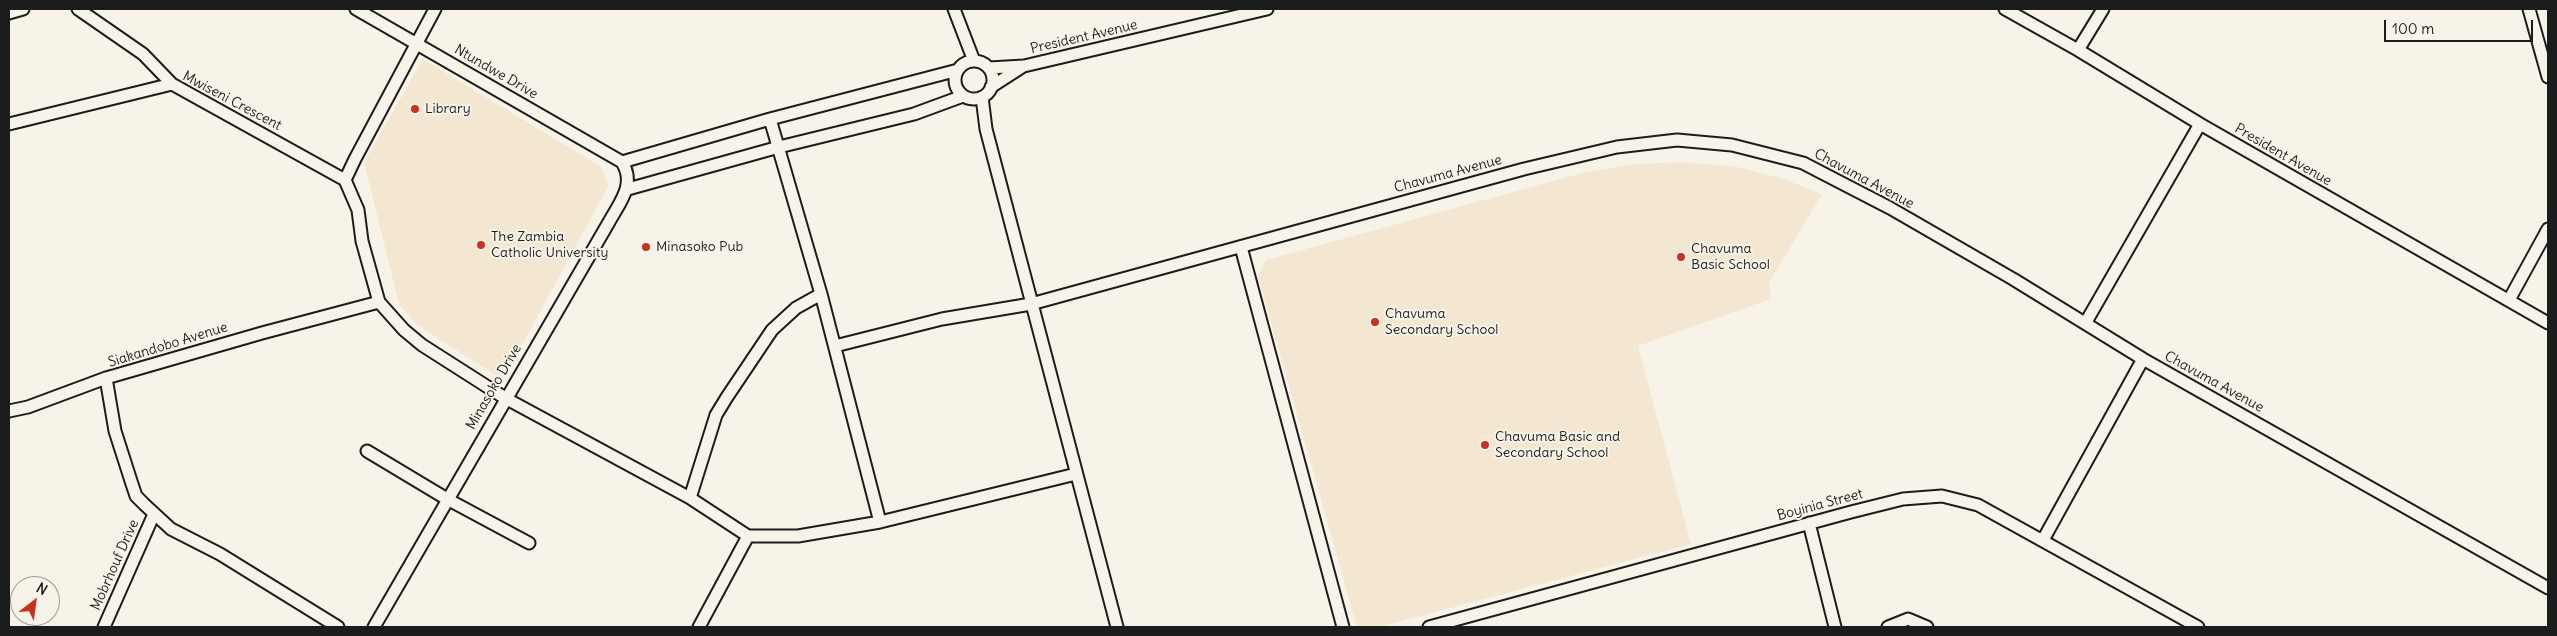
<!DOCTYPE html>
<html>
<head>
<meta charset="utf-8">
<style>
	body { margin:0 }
	#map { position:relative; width:2557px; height:636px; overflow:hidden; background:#f7f3e8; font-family:Delius,sans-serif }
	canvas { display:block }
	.frame { position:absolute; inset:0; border:10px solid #1c1c1c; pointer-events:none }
	.north { position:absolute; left:10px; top:576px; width:50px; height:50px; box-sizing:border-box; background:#f7f3e8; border:1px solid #9f9d96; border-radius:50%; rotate:30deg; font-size:14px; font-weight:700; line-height:20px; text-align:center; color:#1c1c1c }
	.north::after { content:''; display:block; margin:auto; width:18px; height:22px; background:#c8321e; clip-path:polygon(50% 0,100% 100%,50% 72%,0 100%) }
	.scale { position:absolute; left:2384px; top:20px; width:149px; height:22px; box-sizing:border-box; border:2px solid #1c1c1c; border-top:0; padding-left:6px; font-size:15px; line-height:18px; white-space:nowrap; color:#1c1c1c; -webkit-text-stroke:4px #f7f3e8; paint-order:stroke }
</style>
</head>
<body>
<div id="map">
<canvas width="2557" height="636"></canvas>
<div class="frame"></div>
<div class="north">N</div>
<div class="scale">100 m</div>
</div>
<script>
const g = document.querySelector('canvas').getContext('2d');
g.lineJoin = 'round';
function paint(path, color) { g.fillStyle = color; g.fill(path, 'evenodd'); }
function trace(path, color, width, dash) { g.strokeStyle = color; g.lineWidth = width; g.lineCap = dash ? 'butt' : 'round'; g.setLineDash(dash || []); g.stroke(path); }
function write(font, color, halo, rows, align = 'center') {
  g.font = font + ' Delius,sans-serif'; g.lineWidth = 4; g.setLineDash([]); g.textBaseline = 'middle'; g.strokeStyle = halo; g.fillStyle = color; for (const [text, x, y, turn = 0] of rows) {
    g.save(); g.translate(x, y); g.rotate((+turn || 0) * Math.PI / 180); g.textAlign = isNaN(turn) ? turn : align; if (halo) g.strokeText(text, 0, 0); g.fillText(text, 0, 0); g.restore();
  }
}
const built = new Path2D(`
	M423 59 600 166 609 185 503 380 416 324 399 304 364 162Z
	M1682 162 1738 167 1784 179 1822 194 1769 283 1771 299 1638 346 1691 544 1379 627H1357L1258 276 1266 260 1586 172 1634 164Z`);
const minor = new Path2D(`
	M78 9 143 54 172 84 345 180
	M356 9 622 162C636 184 620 202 609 222L374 627
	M435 9 355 159 345 180 358 210 362 241 379 302 404 330 422 345 505 398 690 498 748 536
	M954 9 974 61
	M2005 9 2078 50 2200 124 2548 323
	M2529 9 2548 77
	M9 13 23 9
	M2078 50 2103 9
	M955 80a19 19 0 1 1 38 0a19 19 0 1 1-38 0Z
	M989 68 1024 66 1267 9
	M991 87 1022 67
	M982 97 986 129 1117 627
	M770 119 821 294 880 522
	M9 124 172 84
	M622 162 770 119 958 70
	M628 189 779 147 914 114 963 96
	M1241 247 1343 627
	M2509 300 2548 229
	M2086 322 2200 124
	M835 346 942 319 1031 304 1524 169 1617 147 1677 140 1732 145 1803 163 1890 208 2013 279 2143 359 2548 588
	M9 411 28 407 106 378
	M367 451 447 499 529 543
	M690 498 716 415 727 397 772 330 796 308 821 294
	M1809 523 1835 627
	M2043 540 2143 359
	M104 627 154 514
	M338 627 220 554 171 529 145 505 136 496 132 484 115 431 106 378 262 333 379 302
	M699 627 748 536H798L880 522 1076 474
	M1429 627 1851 512 1903 499 1942 496 1978 505 2198 627
	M1888 627 1908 619 1927 627`);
const markers = [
	[415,109,5,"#c8321e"],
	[481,245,5,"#c8321e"],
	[646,247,5,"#c8321e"],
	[1681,257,5,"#c8321e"],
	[1375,322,5,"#c8321e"],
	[1485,445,5,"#c8321e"]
];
const streetNames = [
	["President Avenue",1084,37,-13],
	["Ntundwe Drive",496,72,30],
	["Mwiseni Crescent",232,101,28],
	["President Avenue",2283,155,30],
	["Chavuma Avenue",1448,174,-15],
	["Chavuma Avenue",1864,179,28],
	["Siakandobo Avenue",168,345,-17],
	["Chavuma Avenue",2214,382,29],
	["Minasoko Drive",494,387,-60],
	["Boyinia Street",1820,505,-15],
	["Mobrhouf Drive",115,565,-66]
];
const poiNames = [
	["Library",425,109],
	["The Zambia",491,237],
	["Catholic University",491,253],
	["Minasoko Pub",656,247],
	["Chavuma",1691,249],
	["Basic School",1691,265],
	["Chavuma",1385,314],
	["Secondary School",1385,330],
	["Chavuma Basic and",1495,437],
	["Secondary School",1495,453]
];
paint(built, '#f4e7d2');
trace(minor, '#1c1c1c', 15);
trace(minor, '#f7f3e8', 11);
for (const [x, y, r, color] of markers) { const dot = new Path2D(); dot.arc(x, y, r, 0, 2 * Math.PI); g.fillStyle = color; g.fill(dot); trace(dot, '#f7f3e8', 2); }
write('14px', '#1c1c1c', '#f7f3e8', streetNames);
write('14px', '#1c1c1c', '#f7f3e8', poiNames, 'left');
</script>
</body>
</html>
